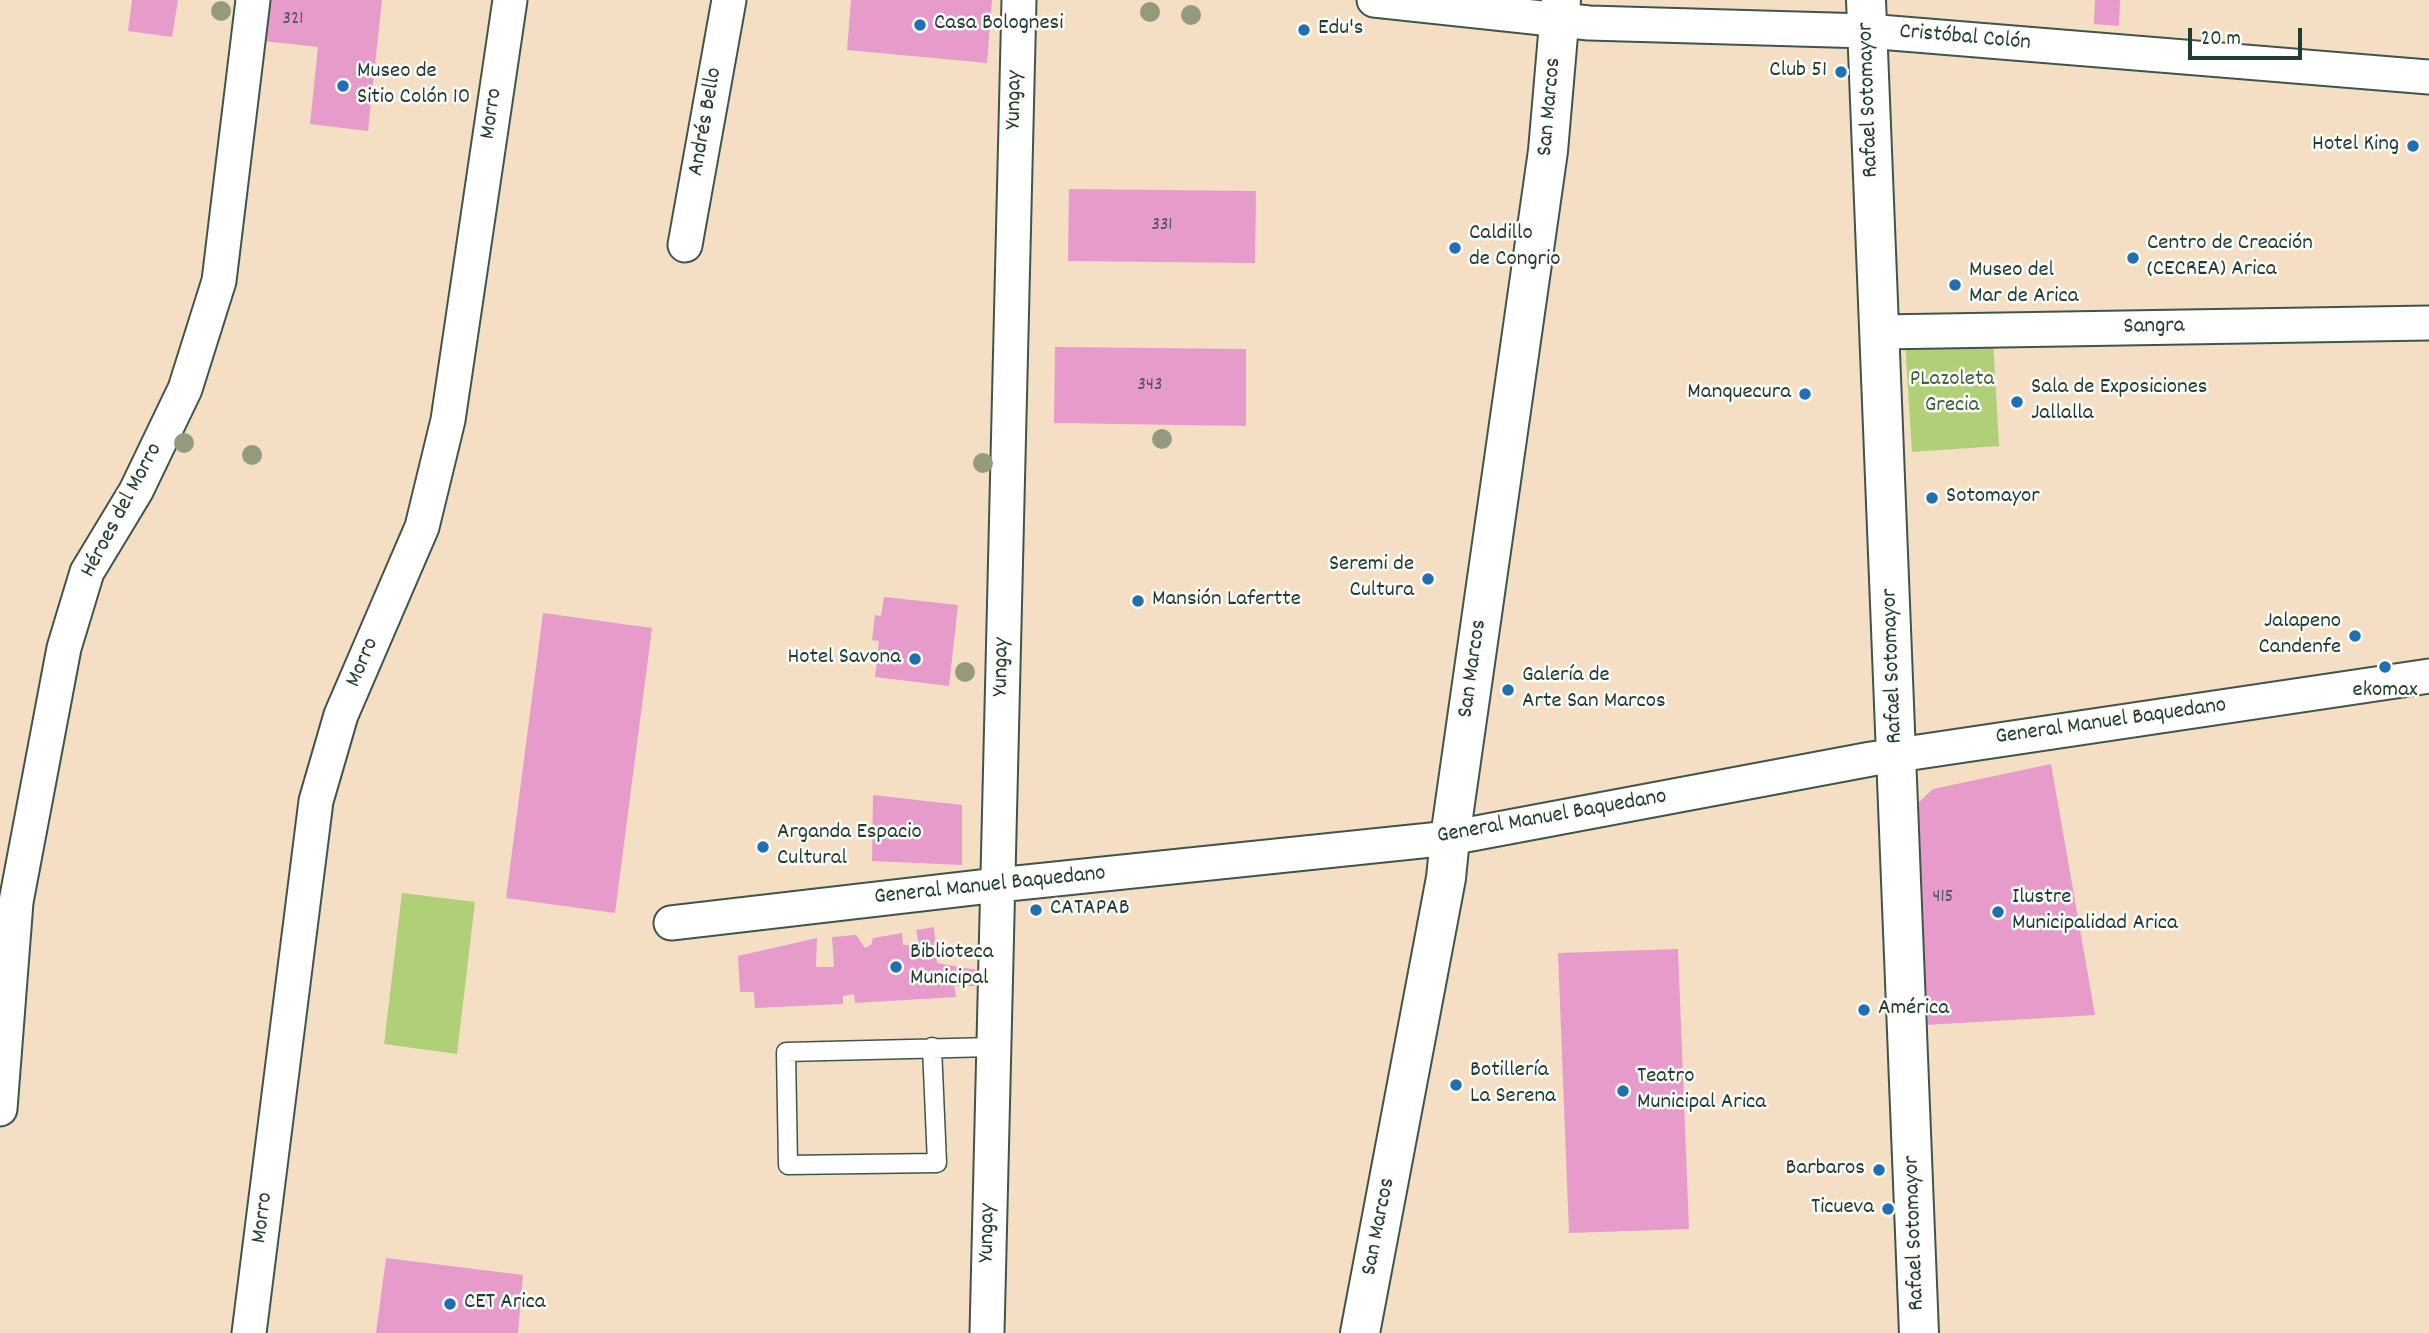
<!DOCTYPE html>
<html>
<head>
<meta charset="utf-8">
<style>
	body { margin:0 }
	#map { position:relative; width:2429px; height:1333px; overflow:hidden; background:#f5dfc4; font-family:Dekko,sans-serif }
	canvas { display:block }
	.scale { position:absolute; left:2188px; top:28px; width:114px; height:32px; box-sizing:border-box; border:4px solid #1f3d34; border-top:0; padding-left:9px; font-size:21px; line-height:24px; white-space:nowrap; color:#1f3d34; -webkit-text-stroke:5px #fdfcf7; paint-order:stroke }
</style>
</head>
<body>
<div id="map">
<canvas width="2429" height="1333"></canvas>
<div class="scale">20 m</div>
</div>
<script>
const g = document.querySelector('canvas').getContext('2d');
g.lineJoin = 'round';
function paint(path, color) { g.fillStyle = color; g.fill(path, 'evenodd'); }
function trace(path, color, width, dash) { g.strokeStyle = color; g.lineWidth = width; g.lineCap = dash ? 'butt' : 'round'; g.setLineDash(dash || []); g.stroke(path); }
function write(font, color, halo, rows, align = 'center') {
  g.font = font + ' Dekko,sans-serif'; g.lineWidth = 5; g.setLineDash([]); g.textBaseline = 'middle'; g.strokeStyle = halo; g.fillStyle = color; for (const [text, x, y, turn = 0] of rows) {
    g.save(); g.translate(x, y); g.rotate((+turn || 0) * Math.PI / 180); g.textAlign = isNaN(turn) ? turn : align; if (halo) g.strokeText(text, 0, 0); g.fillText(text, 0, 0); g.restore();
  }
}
const green = new Path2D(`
	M1993 339 1999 446 1912 452 1905 342Z
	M402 893 475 902 457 1054 384 1044Z`);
const building = new Path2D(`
	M132 0H178L172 37 128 31Z
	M266 0H382L368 131 310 124 318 47 263 41Z
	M851 0H992L987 63 847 50Z
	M2095 0H2120L2119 26 2094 24Z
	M1069 189 1256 191 1255 263 1068 261Z
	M1055 347 1246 349V426L1054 423Z
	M884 597 958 605 949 686 875 677 879 641 872 640 875 615 881 616Z
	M543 613 652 628 615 913 506 898Z
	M2051 764 2095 1015 1926 1025 1911 809 1933 789Z
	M873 795 962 805V865L872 861Z
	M934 927 937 963 977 970 978 986H954L956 997 855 1003 854 994 843 996V1004L755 1008 754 992H740L738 956 817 938 816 967H834L832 937 856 935 865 948 871 945 873 938 902 933 903 945H919L916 930Z
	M1678 949 1689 1229 1569 1233 1558 953Z
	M386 1258 523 1275 518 1333H376Z`);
const lane = new Path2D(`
	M932 1047 937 1163 788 1165 786 1052 993 1047`);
const street = new Path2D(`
	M1374 0 1589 23 1867 31 2429 77
	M685 245 729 0
	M1880 332 2429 323
	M671 923 998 885 1450 838 1871 759 2429 676
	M0 1109 16 902 64 648 87 572 136 491 185 389 219 281 253 0
	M249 1333 316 801 341 715 422 527 448 420 510 0
	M987 1333 1019 0`);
const secondary = new Path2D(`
	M1866 0 1919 1333
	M1360 1333 1446 878 1450 838 1548 151 1561 0`);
const trees = [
	[221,11],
	[1150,12],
	[1191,15],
	[1162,439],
	[184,443],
	[252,455],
	[983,463],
	[965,672]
];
const markers = [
	[920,25,7,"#1f6fb2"],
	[1304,30,7,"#1f6fb2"],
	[1841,72,7,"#1f6fb2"],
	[343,86,7,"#1f6fb2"],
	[2413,146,7,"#1f6fb2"],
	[1455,248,7,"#1f6fb2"],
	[2133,258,7,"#1f6fb2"],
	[1955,285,7,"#1f6fb2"],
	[1805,394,7,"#1f6fb2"],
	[2017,402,7,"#1f6fb2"],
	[1932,498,7,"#1f6fb2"],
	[1428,579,7,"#1f6fb2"],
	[1138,601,7,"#1f6fb2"],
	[2355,636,7,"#1f6fb2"],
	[915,659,7,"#1f6fb2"],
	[2385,667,7,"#1f6fb2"],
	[1508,690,7,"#1f6fb2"],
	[763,847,7,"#1f6fb2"],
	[1036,910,7,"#1f6fb2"],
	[1998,912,7,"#1f6fb2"],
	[896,967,7,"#1f6fb2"],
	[1864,1010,7,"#1f6fb2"],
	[1456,1085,7,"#1f6fb2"],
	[1623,1091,7,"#1f6fb2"],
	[1879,1170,7,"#1f6fb2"],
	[1888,1209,7,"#1f6fb2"],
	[450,1304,7,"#1f6fb2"]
];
const numberNames = [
	["321",293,20],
	["331",1162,226],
	["343",1150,386],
	["415",1943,898]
];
const poiNames = [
	["Casa Bolognesi",934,25],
	["Edu's",1318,30],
	["Club 51",1827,72,"right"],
	["Museo de",357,73],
	["Sitio Colón 10",357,99],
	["Hotel King",2399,146,"right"],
	["Caldillo",1469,235],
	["de Congrio",1469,261],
	["Centro de Creación",2147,245],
	["(CECREA) Arica",2147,271],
	["Museo del",1969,272],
	["Mar de Arica",1969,298],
	["Sala de Exposiciones",2031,389],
	["Jallalla",2031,415],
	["Manquecura",1791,394,"right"],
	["Sotomayor",1946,498],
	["Seremi de",1414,566,"right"],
	["Cultura",1414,592,"right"],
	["Mansión Lafertte",1152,601],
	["Jalapeno",2341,623,"right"],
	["Candenfe",2341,649,"right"],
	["Hotel Savona",901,659,"right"],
	["Galería de",1522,677],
	["Arte San Marcos",1522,703],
	["ekomax",2385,692,"center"],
	["Arganda Espacio",777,834],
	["Cultural",777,860],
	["Ilustre",2012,899],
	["Municipalidad Arica",2012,925],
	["CATAPAB",1050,910],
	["Biblioteca",910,954],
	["Municipal",910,980],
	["América",1878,1010],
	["Botillería",1470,1072],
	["La Serena",1470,1098],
	["Teatro",1637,1078],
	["Municipal Arica",1637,1104],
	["Barbaros",1865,1170,"right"],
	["Ticueva",1874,1209,"right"],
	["CET Arica",464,1304]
];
const streetNames = [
	["Cristóbal Colón",1965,39,5],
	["Yungay",1016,100,-89],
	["Rafael Sotomayor",1870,100,-92],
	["San Marcos",1551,107,-85],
	["Morro",493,114,-82],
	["Andrés Bello",707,122,-80],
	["Sangra",2154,328,-1],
	["Héroes del Morro",123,511,-62],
	["Morro",364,663,-67],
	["Rafael Sotomayor",1894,666,-92],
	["Yungay",1003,667,-89],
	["San Marcos",1474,669,-82],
	["General Manuel Baquedano",2111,723,-8],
	["General Manuel Baquedano",1552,818,-10],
	["General Manuel Baquedano",990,887,-6],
	["Morro",264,1218,-83],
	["San Marcos",1380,1227,-79],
	["Yungay",989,1233,-89],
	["Rafael Sotomayor",1916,1233,-92]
];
const parkNames = [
	["PLazoleta",1952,381],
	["Grecia",1952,407]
];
paint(green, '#b0d078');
paint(building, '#e69bca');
trace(lane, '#3f554a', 21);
trace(street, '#3f554a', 37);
trace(secondary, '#3f554a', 42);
trace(lane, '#fff', 18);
trace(street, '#fff', 33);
trace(secondary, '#fff', 38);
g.fillStyle = '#939a7e';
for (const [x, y] of trees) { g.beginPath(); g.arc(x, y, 10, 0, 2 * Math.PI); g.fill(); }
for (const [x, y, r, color] of markers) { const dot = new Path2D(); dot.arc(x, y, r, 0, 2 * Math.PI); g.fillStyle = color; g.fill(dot); trace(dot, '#fdfcf7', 2.5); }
write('19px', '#51545a', null, numberNames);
write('23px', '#1f3d34', '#fdfcf7', poiNames, 'left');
write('23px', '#1f3d34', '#fdfcf7', streetNames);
write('23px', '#436245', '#fdfcf7', parkNames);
</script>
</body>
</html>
